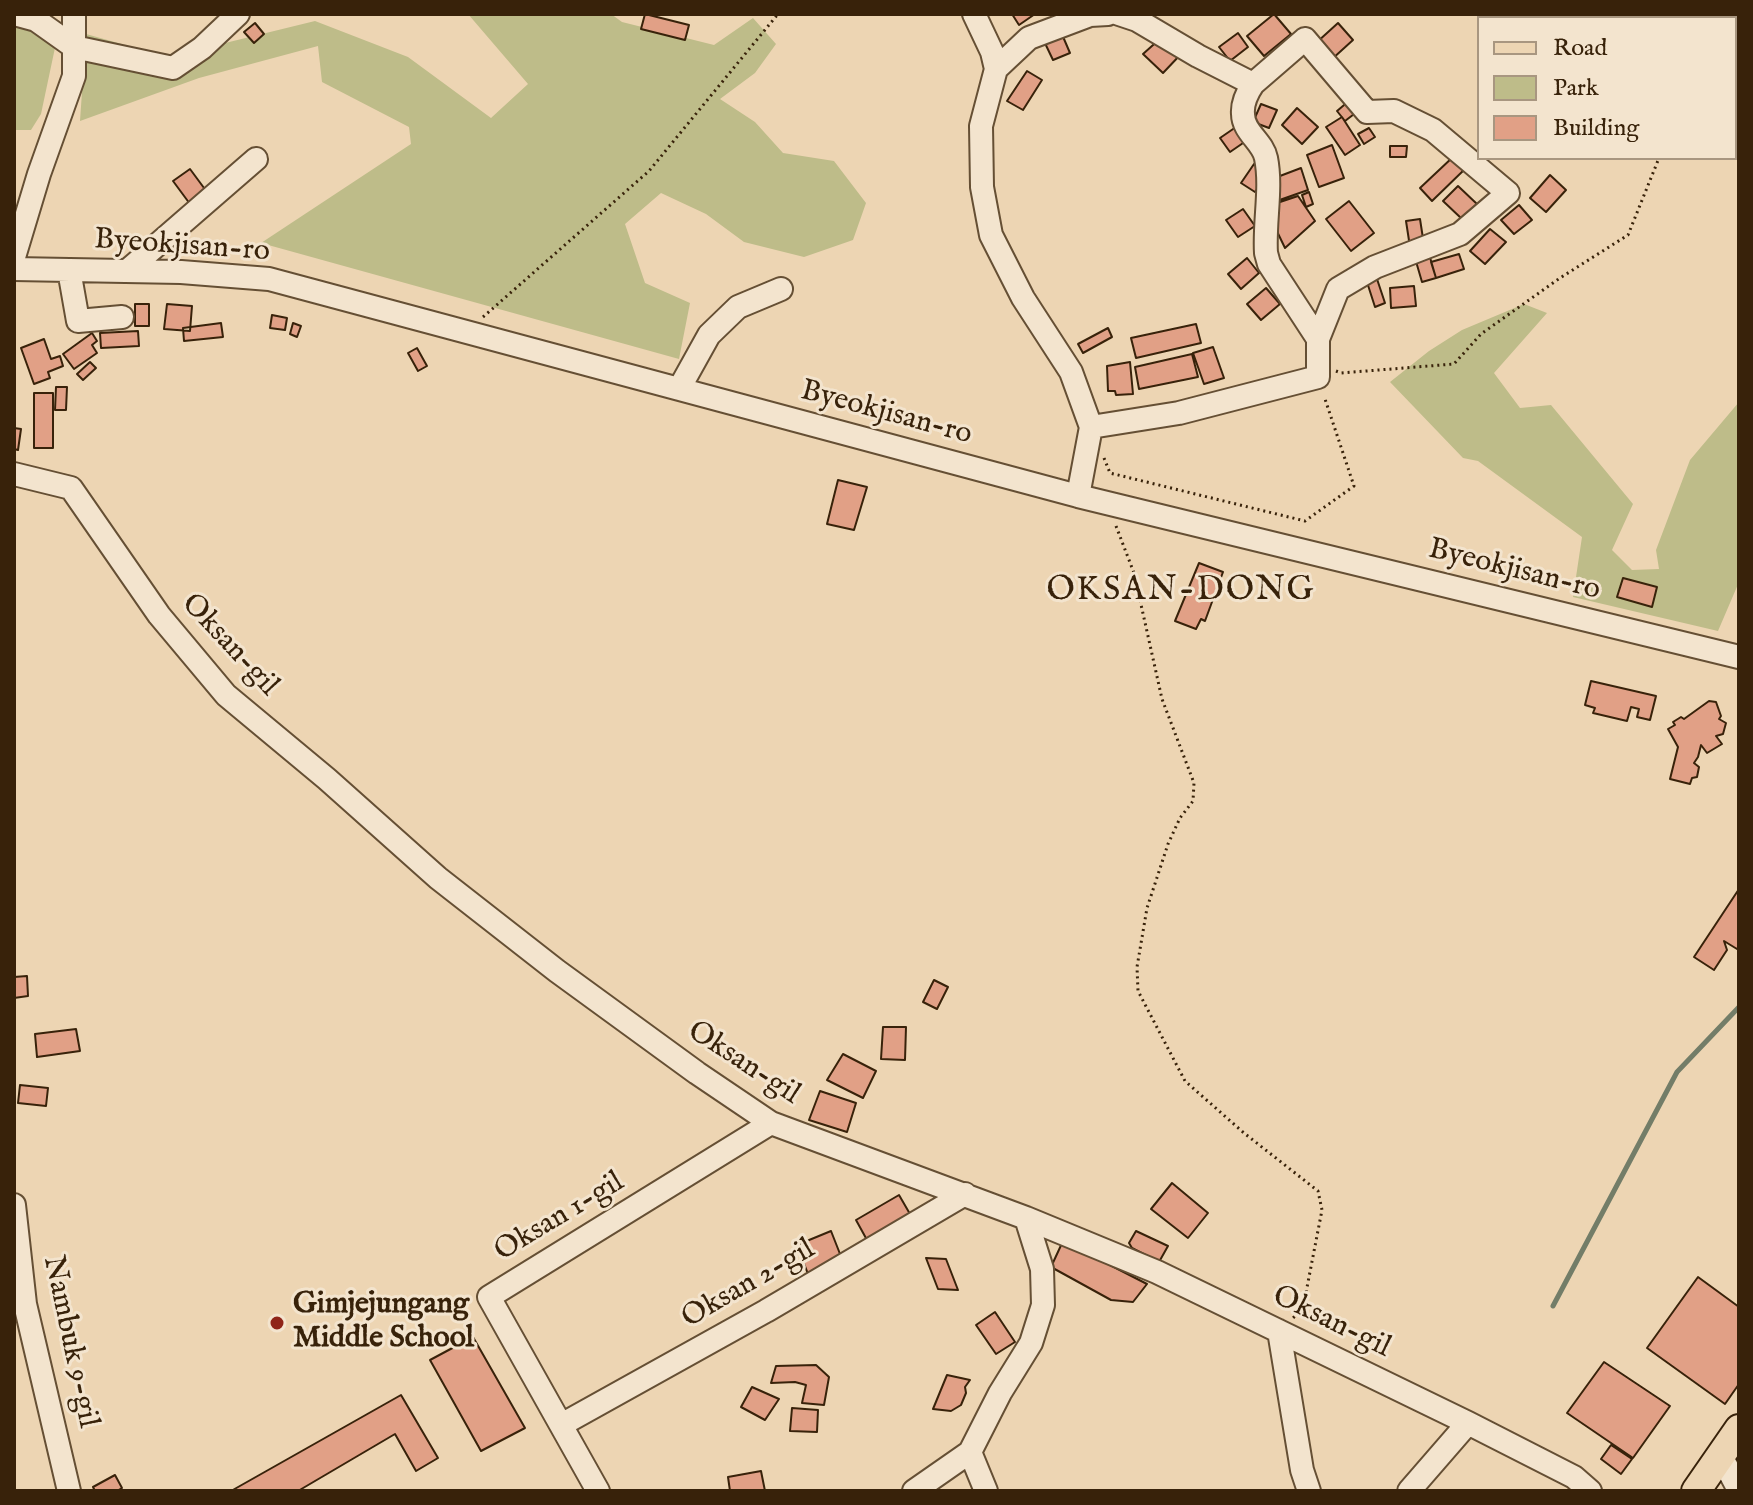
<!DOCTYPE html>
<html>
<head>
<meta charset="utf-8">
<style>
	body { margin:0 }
	#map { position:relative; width:1753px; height:1505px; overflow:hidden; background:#edd5b3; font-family:"IM FELL English",serif }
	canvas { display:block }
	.frame { position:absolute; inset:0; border:16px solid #38220a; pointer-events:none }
	.legend { position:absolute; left:1477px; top:16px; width:260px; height:144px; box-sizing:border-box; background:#f3e4ce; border:2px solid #a89680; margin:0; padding:10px 14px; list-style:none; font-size:24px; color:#38220a }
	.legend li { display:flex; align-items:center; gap:16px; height:40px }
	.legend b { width:40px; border:2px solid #a89680 }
</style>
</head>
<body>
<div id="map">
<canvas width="1753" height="1505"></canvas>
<div class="frame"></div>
<ul class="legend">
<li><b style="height:10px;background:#edd5b3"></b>Road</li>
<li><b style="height:22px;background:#bebc89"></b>Park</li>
<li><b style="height:22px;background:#e1a086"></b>Building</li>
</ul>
</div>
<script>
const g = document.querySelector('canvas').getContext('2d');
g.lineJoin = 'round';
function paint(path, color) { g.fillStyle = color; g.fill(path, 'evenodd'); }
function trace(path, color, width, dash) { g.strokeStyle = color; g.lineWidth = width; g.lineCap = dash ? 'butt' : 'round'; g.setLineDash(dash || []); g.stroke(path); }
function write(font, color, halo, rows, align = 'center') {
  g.font = font + ' "IM FELL English",serif'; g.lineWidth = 6; g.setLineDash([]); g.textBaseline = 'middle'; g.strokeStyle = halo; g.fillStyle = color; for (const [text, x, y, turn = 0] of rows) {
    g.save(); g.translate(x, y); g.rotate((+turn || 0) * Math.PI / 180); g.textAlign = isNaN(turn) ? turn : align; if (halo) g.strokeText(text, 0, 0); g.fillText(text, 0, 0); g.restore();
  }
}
const green = new Path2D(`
	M468 14H611L622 22 714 45 753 18 776 44 755 73 720 99 755 122 783 153 834 161 866 203 853 240 804 257 744 242 706 214 661 193 625 224 645 283 690 303 679 359 261 243 411 144 409 127 322 82 318 46 199 78 80 121 86 34 168 57 315 21 408 57 491 118 528 84Z
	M14 22 44 27 56 43 41 114 31 130H14Z
	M1524 304 1547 313 1494 373 1520 408 1551 405 1633 504 1612 550 1632 570 1659 569 1656 550 1690 460 1739 402V582L1718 631 1573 597 1582 537 1478 461 1463 458 1390 382 1429 351 1462 330Z`);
const stream = new Path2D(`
	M1553 1306 1677 1072 1739 1007`);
const building = new Path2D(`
	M645 14 689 25 685 40 641 29Z
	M1012 14H1035L1019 25Z
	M1274 14 1291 34 1264 56 1247 36Z
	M255 23 264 34 254 43 244 32Z
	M1338 23 1353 40 1331 60 1316 43Z
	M1061 32 1070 53 1053 60 1043 39Z
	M1238 33 1248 47 1230 61 1219 47Z
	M1162 37 1181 54 1163 73 1143 54Z
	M1027 71 1042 80 1023 110 1007 101Z
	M1350 100 1358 111 1345 121 1337 111Z
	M1261 104 1277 110 1269 128 1253 122Z
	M1297 108 1318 127 1302 144 1282 125Z
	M1342 117 1360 145 1345 155 1326 127Z
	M1236 127 1246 141 1230 152 1220 138Z
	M1369 128 1375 137 1364 144 1358 134Z
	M1332 145 1344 178 1319 187 1307 155Z
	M1390 146H1407L1406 157H1390Z
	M1454 156 1466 168 1432 201 1420 188Z
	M1254 164 1268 174 1255 192 1241 183Z
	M1301 168 1308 190 1274 202 1272 179Z
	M190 169 207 192 190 204 173 181Z
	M1550 175 1566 190 1546 212 1530 198Z
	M1458 186 1477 204 1462 219 1443 201Z
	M1309 192 1313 204 1306 207 1302 195Z
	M1298 196 1315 221 1285 248 1271 219 1274 204Z
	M1349 201 1374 233 1351 251 1326 219Z
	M1519 205 1532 220 1514 234 1501 220Z
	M1243 209 1255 226 1238 237 1226 220Z
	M1420 219 1424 245 1410 247 1406 221Z
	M1490 229 1506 242 1485 264 1470 251Z
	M1429 254 1436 278 1422 282 1415 258Z
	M1459 254 1464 269 1436 278 1431 262Z
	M1247 258 1259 273 1241 289 1228 274Z
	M1376 276 1385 303 1375 307 1366 279Z
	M1414 286 1416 306 1391 308 1390 288Z
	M1266 288 1280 304 1261 320 1247 304Z
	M135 304H149V326H135Z
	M167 304 192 306 190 331 164 329Z
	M272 315 287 318 285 330 270 328Z
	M221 323 223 337 184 341 183 328Z
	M293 323 301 326 297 337 290 334Z
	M1196 324 1201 343 1136 358 1131 338Z
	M1108 328 1112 337 1083 353 1078 344Z
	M138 331 139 346 101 348 100 333Z
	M92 333 97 341 92 345 97 353 74 369 63 354Z
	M44 339 51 359 60 356 63 366 48 372 50 378 34 384 21 348Z
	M1213 347 1224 378 1204 384 1193 353Z
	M417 348 427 366 418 371 408 353Z
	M1192 354 1198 377 1139 389 1135 367Z
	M90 362 96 368 83 380 77 374Z
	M1130 362 1133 394 1116 395 1115 391H1108L1107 366Z
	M56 387H67L66 410H55Z
	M34 393H53V448H34Z
	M14 428 21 429 18 450 14 449Z
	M838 480 867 487 854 530 827 524Z
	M1199 563 1223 572 1205 621 1201 619 1196 629 1175 621Z
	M1623 578 1657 587 1652 607 1617 597Z
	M1591 681 1656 696 1650 720 1637 717 1639 709 1631 707 1627 721 1593 713 1595 708 1585 705Z
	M1709 701 1716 702 1721 716 1719 719 1726 723 1723 734 1716 736 1722 744 1707 753 1701 745 1698 757 1694 763 1699 767 1697 777 1692 778 1690 784 1670 779 1678 747 1668 729 1675 725 1673 722 1681 717 1684 719Z
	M1739 889V946L1737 949 1724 941 1727 950 1714 970 1694 957Z
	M27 976 28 996 14 998V977Z
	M934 980 948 987 937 1009 923 1002Z
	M883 1027H906L905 1060 881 1059Z
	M76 1029 80 1051 37 1057 35 1034Z
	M843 1054 876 1071 863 1098 827 1080Z
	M20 1085 48 1088 46 1106 18 1103Z
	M820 1091 856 1103 847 1132 809 1120Z
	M1172 1183 1208 1213 1188 1238 1151 1209Z
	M899 1195 910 1214 867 1240 856 1220Z
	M831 1231 842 1259 808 1274 797 1245Z
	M1136 1231 1168 1246 1159 1262 1132 1248 1129 1243Z
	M1063 1241 1147 1284 1133 1302 1111 1300 1051 1267Z
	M926 1258 946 1259 958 1290 938 1289Z
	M1698 1277 1739 1307V1384L1725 1404 1647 1348Z
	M995 1312 1015 1342 996 1354 976 1325Z
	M473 1337 525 1428 481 1451 430 1360Z
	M1604 1362 1670 1406 1633 1458 1567 1413Z
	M816 1365 829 1377 824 1405 802 1403 806 1385 795 1382 771 1383 776 1366Z
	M947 1375 970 1380 965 1387 966 1393 961 1405 951 1411 933 1409Z
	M752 1387 779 1399 765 1420 741 1407Z
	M401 1395 438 1458 416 1471 395 1434 298 1491H231Z
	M792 1408 818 1410 817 1432 790 1431Z
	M1611 1445 1632 1459 1621 1474 1601 1459Z
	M761 1471 765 1491H730L728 1477Z
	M115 1475 122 1488 117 1491H95L93 1487Z`);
const path = new Path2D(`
	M483 317 649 171 778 14
	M1336 371 1341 373 1454 364 1481 334 1560 278 1628 235 1659 158
	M1104 458 1110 473 1305 521 1354 486 1324 396
	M1116 526 1134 573 1162 699 1194 783 1193 801 1180 818 1168 844 1147 908 1137 967 1138 991 1185 1081 1244 1133 1318 1191 1322 1210 1303 1308 1293 1318`);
const minor = new Path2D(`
	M14 14 36 20 74 47 173 68 202 48 238 14
	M974 14 992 52 996 69 981 126 982 187 991 235 1023 298 1071 372 1091 427 1078 496
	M996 69 1029 38 1090 15 1108 14
	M1253 84C1247 93 1242 103 1243 114 1243 132 1263 142 1266 158 1272 188 1264 222 1266 253L1269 264 1318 339
	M14 257 39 174 74 76V14
	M14 269 181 272 269 279 1078 496 1739 657
	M69 270 78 321 122 317
	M127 271 256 159
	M679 389 709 335 738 307 781 289
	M1091 427 1179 413 1318 377V339L1338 289 1375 267 1460 234 1508 193 1433 130 1394 111 1367 112 1305 39 1253 84 1198 56 1137 20 1119 14
	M14 474 71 488 159 615 226 695 327 779 438 878 557 971 697 1073 771 1123 1026 1218 1157 1272 1468 1423 1574 1477 1590 1491
	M14 1205 25 1304 69 1491
	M1279 1331 1302 1470 1309 1491
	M561 1425 766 1311 965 1194
	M970 1452 986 1491
	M1721 1456 1739 1490
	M598 1491 489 1297 771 1123
	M914 1491 970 1452 1000 1393 1031 1343 1043 1305 1042 1269 1026 1218
	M1409 1491 1468 1423`);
const major = new Path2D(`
	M1696 1491 1739 1429`);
const markers = [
	[277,1323,8,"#8f2418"]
];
const streetNames = [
	["Byeokjisan-ro",182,247,4],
	["Byeokjisan-ro",886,414,15],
	["Byeokjisan-ro",1514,571,14],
	["Oksan-gil",229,646,47],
	["Oksan-gil",743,1064,33],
	["Oksan 1-gil",560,1218,-31],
	["Oksan 2-gil",749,1285,-30],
	["Oksan-gil",1331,1323,26],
	["Nambuk 9-gil",69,1342,78]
];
const poiNames = [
	["Gimjejungang",293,1306],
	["Middle School",293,1340]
];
const quarterNames = [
	["OKSAN-DONG",1181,592]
];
paint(green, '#bebc89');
trace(stream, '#737d68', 5);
paint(building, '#e1a086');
trace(building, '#38220a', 2);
trace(minor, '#654f34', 26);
trace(major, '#38220a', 32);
trace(path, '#38220a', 3, [2, 4]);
trace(minor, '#f3e4ce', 22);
trace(major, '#edd5b3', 28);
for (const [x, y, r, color] of markers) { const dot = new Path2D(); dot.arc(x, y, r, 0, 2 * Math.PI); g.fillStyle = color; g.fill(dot); trace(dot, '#f3e4ce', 3); }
write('30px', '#38220a', '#f3e4ce', streetNames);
write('bold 30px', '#38220a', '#f3e4ce', poiNames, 'left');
g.letterSpacing = '2px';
write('34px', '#38220a', '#f3e4ce', quarterNames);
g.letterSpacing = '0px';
</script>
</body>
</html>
